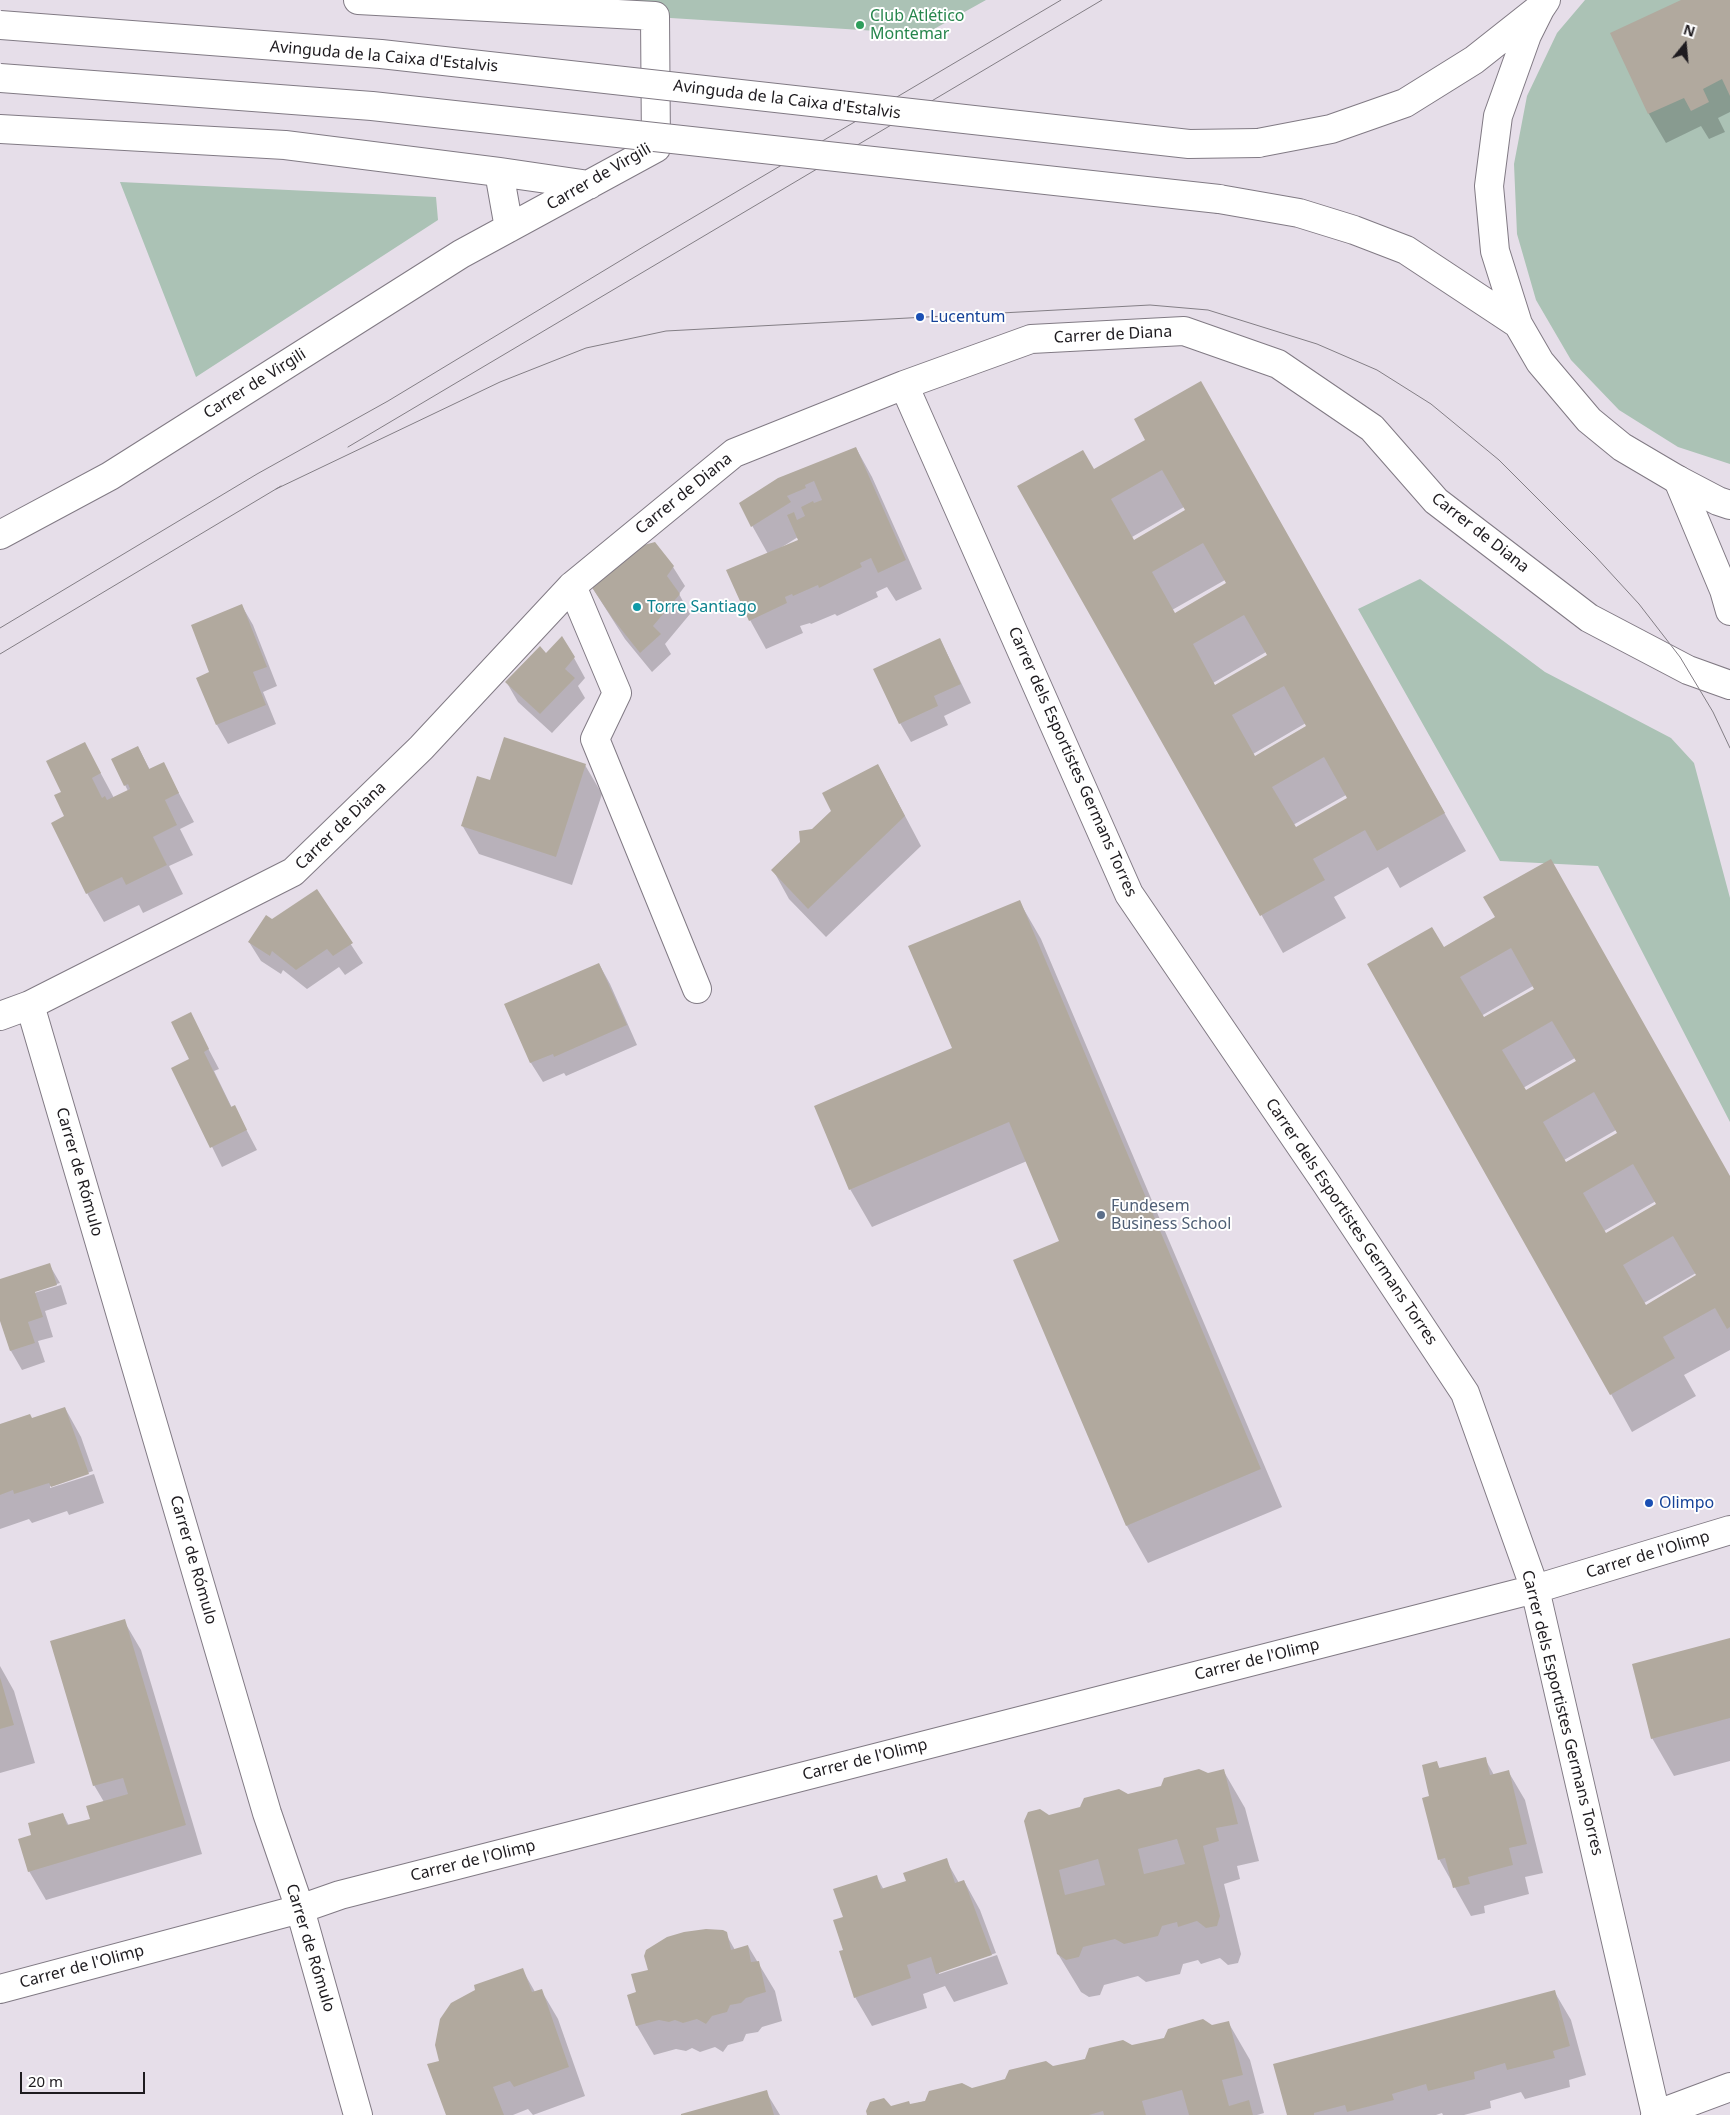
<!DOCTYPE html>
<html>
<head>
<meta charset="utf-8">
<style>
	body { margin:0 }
	#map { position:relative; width:1730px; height:2115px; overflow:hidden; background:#e6dee9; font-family:"Noto Sans",sans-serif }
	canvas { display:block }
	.north { position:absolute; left:1660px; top:20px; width:50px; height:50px; -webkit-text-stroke:4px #fff; paint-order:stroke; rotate:17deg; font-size:14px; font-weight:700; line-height:20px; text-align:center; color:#1e1b1f }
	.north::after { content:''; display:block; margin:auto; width:18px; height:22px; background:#1e1b1f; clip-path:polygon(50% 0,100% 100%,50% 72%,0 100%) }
	.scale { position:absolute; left:20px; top:2072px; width:125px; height:22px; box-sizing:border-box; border:2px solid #1e1b1f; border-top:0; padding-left:6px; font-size:15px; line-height:18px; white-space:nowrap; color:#1e1b1f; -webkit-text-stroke:4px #fff; paint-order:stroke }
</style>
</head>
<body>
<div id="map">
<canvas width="1730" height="2115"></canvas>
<div class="north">N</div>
<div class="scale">20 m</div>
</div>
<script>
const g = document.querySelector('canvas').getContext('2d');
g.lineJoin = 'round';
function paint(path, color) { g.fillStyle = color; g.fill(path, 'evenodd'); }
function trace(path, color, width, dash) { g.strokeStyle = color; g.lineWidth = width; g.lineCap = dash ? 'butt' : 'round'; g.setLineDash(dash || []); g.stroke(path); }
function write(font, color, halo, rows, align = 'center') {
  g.font = font + ' "Noto Sans",sans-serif'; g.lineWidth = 4; g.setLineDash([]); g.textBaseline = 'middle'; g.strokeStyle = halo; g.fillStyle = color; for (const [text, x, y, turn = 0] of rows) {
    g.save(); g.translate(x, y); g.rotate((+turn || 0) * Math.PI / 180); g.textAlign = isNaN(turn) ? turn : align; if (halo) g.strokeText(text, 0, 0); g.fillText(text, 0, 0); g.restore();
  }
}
const green = new Path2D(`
	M601 0H986L925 34 607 14Z
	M1585 0H1730V464L1678 447 1619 410 1571 360 1536 300 1517 234 1514 164 1527 96 1557 33Z
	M120 182 436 197 438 220 196 377Z
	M1420 579 1545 672 1671 738 1694 763 1730 898V1122L1598 866 1500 861 1358 609Z`);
const shadow = new Path2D(`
	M1684 0H1730V112L1718 118 1725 132 1709 139 1701 126 1666 143 1649 114 1612 34Z
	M1222 420 1466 851 1400 888 1388 867 1334 897 1346 918 1283 953 1019 487 1094 470 1147 440ZM1184 507 1187 511 1134 541 1132 537ZM1225 580 1227 584 1175 614 1172 610ZM1266 652 1268 656 1215 686 1213 683ZM1306 723 1308 727 1255 758 1253 754ZM1346 795 1348 798 1295 829 1293 825Z
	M856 448 872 477 922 589 896 601 887 587 876 592 878 597 837 616 835 614 811 624 810 623 800 626 803 633 766 649 750 620 768 554 740 504ZM798 537 800 541 782 548V547Z
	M673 567 685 586 679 594 690 614 665 644 671 654 652 672 625 639 590 584Z
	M242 606 253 625 277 686 263 692 276 724 228 744 217 725 211 673Z
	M940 639 971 703 944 716 948 725 911 742 900 723Z
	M546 654 574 658 585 678 578 686 585 698 552 733 518 702 507 683Z
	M85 744 114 798 128 791 112 759 138 747 150 770 163 763 194 822 180 829 193 855 169 866 183 894 143 913 139 905 104 922 87 893 66 817 63 793Z
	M585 765 602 794 572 885 479 854 462 825 490 781Z
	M878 765 921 846 826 937 789 899 773 870Z
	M316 891 363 963 345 975 339 967 307 989 283 970 281 974 261 961 249 942 272 920Z
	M1019 901 1041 939 1282 1507 1148 1563 1127 1526 1061 1241 1027 1161 872 1227 850 1189 954 1048Z
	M1497 918 1730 1178V1350L1684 1375 1696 1396 1632 1432 1611 1394 1443 949ZM1533 986 1536 990 1483 1019 1481 1016ZM1575 1058 1577 1061 1525 1092 1523 1088ZM1616 1130 1618 1134 1566 1163 1564 1160ZM1656 1201 1658 1205 1606 1235 1604 1231ZM1696 1273 1698 1276 1646 1306 1644 1303Z
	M599 964 610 984 637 1045 566 1076 564 1073 543 1082 531 1063 506 1005Z
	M190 1014 219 1069 214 1071 232 1108 234 1106 257 1150 222 1167 173 1068 190 1060Z
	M49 1264 60 1283 30 1292 31 1294 61 1285 67 1304 45 1311 53 1337 38 1341 45 1362 22 1370 11 1351 0 1317V1280Z
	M65 1408 81 1437 93 1471 50 1486V1488L94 1474 104 1503 69 1515 67 1511 32 1523 29 1519 0 1529V1425L32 1419Z
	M124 1621 141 1650 202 1854 46 1900 29 1871 32 1836 63 1814 69 1826 92 1819 104 1802 94 1785Z
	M1730 1640V1761L1674 1776 1652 1738Z
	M0 1666 14 1691 35 1763 0 1773Z
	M1485 1759 1494 1775 1508 1771 1525 1800 1543 1873 1525 1877 1529 1894 1484 1906 1485 1913 1471 1916 1439 1859 1431 1797 1437 1763 1440 1769Z
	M1223 1770 1245 1808 1259 1861 1237 1866 1240 1879 1224 1884 1241 1954 1238 1963 1228 1965 1220 1958 1201 1964 1198 1960 1183 1964 1180 1974 1146 1982 1138 1976 1104 1985 1100 1995 1089 1997 1081 1992 1058 1954 1048 1817Z
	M946 1860 959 1883 964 1881 980 1910 996 1953 939 1972V1974L997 1955 1008 1984 954 2002 945 1986 923 1994 927 2008 872 2026 855 1997 845 1951 844 1918 876 1876 884 1890 907 1882Z
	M727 1936 735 1950 748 1946 775 1991 782 2021 762 2027 758 2032 746 2034 743 2041 728 2045 723 2052 715 2047 700 2052 692 2048 686 2051 676 2049 654 2055 637 2026 629 1996 637 1993 650 1970Z
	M522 1969 535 1992 541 1990 558 2019 585 2096 533 2115 528 2109 513 2115H448L440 2061Z
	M1554 1991 1571 2020 1586 2075 1569 2080 1570 2087 1525 2099 1521 2092 1490 2101 1491 2108 1464 2115H1443L1442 2113 1436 2115H1288Z
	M1228 2022 1250 2060 1264 2113 1257 2115H869L891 2107 910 2105Z
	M766 2092 780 2115H684Z`);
const building = new Path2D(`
	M1681 0H1730V96L1722 79 1703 89 1709 102 1691 111 1684 98 1648 114 1610 33Z
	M1201 381 1445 813 1377 851 1365 830 1313 859 1325 880 1260 916 1017 486 1083 450 1094 469 1145 440 1134 419ZM1162 470 1185 510 1134 540 1111 499ZM1203 543 1226 583 1175 613 1152 572ZM1244 615 1267 655 1215 685 1193 644ZM1284 686 1306 726 1255 756 1232 715ZM1324 757 1347 798 1296 827 1272 787Z
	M856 447 906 560 878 573 871 558 860 563 862 567 819 588 818 585 793 596 792 594 785 597 787 603 749 621 726 570 798 540 787 515 794 512 797 520 805 516 801 507 813 501 814 503 822 500 814 481 805 485 806 488 787 496 791 502 751 527 739 503 778 478Z
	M655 542 674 566 667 576 680 594 653 626 661 634 640 653 613 619 589 583 633 548Z
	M242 604 267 667 253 672 266 705 216 725 196 678 209 672 191 625Z
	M562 636 575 657 565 669 575 678 540 714 505 682 540 646 546 653Z
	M940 638 961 684 934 696 938 706 899 724 873 669Z
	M504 737 586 764 556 857 461 826 477 776 490 780Z
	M85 742 101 773 92 778 102 798 105 796 107 800 130 789 128 784 124 786 111 759 138 746 149 769 164 762 179 793 165 800 177 825 153 837 167 865 126 885 122 877 86 894 51 823 64 816 54 795 61 792 46 761Z
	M878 764 905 816 808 909 771 870 800 842 799 831 812 829 831 811 822 793Z
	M1551 859 1730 1176V1327L1727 1329 1715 1308 1663 1337 1675 1358 1610 1395 1367 964 1432 927 1444 947 1495 917 1483 897ZM1511 948 1534 989 1484 1017 1460 977ZM1552 1021 1576 1061 1526 1090 1502 1050ZM1594 1092 1617 1133 1566 1162 1543 1122ZM1633 1164 1656 1204 1606 1233 1583 1193ZM1673 1236 1696 1275 1646 1305 1623 1265Z
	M317 889 353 943 333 956 327 949 296 970 272 951 270 956 248 942 266 915 272 919Z
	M1020 900 1261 1469 1126 1526 1013 1260 1059 1241 1009 1122 849 1190 814 1106 952 1048 908 946Z
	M599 963 627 1025 554 1057 553 1054 530 1063 504 1004Z
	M191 1012 209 1049 204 1052 231 1107 235 1105 247 1130 210 1148 171 1068 189 1059 171 1022Z
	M50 1263 57 1285 35 1292 43 1317 28 1322 35 1343 10 1351 0 1321V1279Z
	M65 1407 89 1474 51 1487 49 1483 14 1494 13 1490 0 1495V1424L30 1414 32 1418Z
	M125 1619 186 1825 28 1872 18 1839 31 1835 28 1823 63 1813 67 1825 90 1819 86 1806 128 1794 123 1778 93 1786 50 1641Z
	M1730 1638V1718L1651 1739 1632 1664Z
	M0 1677 14 1725 0 1729Z
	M1486 1757 1490 1775 1509 1770 1527 1844 1509 1848 1513 1865 1468 1877 1470 1884 1453 1888 1445 1858 1438 1860 1422 1798 1429 1796 1422 1765 1437 1761 1439 1768Z
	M1199 1769 1208 1773 1224 1769 1238 1824 1216 1828 1219 1841 1203 1846 1220 1916 1217 1926 1206 1928 1197 1921 1178 1927 1177 1922 1162 1926 1158 1936 1124 1944 1115 1939 1083 1947 1079 1957 1066 1960 1057 1954 1024 1821 1028 1812 1040 1809 1049 1815 1080 1807 1084 1798 1119 1789 1128 1794 1161 1786 1164 1778ZM1177 1839 1185 1864 1144 1874 1138 1849ZM1098 1859 1105 1885 1065 1895 1059 1870Z
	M947 1858 955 1883 964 1880 992 1955 936 1974 931 1957 907 1965 911 1978 854 1998 839 1951 843 1950 833 1920 843 1917 833 1889 877 1875 881 1889 906 1881 903 1873Z
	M706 1929 723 1930 727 1932 731 1950 748 1945 751 1962 759 1961 766 1992 746 1998 741 2003 730 2005 727 2012 712 2016 706 2024 697 2019 683 2023 675 2020 669 2022 659 2020 636 2026 627 1995 636 1992 631 1974 648 1970 644 1956 646 1950 667 1937 684 1932Z
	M523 1968 532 1992 542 1989 569 2067 514 2087 510 2081 493 2087 504 2115H446L427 2064 439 2061 435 2045 440 2019 451 2003 475 1990 474 1985Z
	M1555 1990 1570 2046 1553 2051 1555 2058 1507 2070 1505 2063 1474 2072 1475 2079 1428 2091 1426 2084 1392 2094 1394 2100 1347 2112 1345 2105 1314 2113V2115H1287L1273 2064Z
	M1203 2019 1212 2025 1229 2021 1243 2075 1222 2080 1229 2106 1249 2100 1253 2115H1189L1182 2090 1142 2101 1146 2115H1104L1103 2111 1089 2115H867L866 2111 870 2102 884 2098 891 2106 909 2101 910 2104 925 2101 929 2091 962 2083 972 2088 1005 2079 1009 2070 1046 2061 1053 2066 1085 2059 1089 2048 1123 2040 1132 2045 1164 2038 1168 2029Z
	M767 2090 774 2115H681V2114Z`);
const minor = new Path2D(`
	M0 129 285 145 499 172 589 185
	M499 172 509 228
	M904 385 1129 894 1326 1183 1465 1393 1535 1589 1656 2115
	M1678 480 1724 590 1730 611
	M0 535 110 476 461 254 656 148 655 16 358 0
	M572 586 617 693 595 739 697 989
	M30 1005 267 1813 300 1909 358 2115
	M0 1016 30 1005 293 872 421 748 572 586 734 453 904 385 1031 339 1184 331 1278 364 1372 428 1436 501 1589 618 1688 670 1730 685
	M0 1989 300 1909 340 1895 1535 1589 1730 1530
	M1655 2115 1730 2087`);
const major = new Path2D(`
	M1546 0 1540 9 1527 35 1498 116 1489 186 1495 251 1518 324 1540 362 1589 420 1622 447 1678 480 1718 501 1730 505
	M1258 143 1331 129 1405 103 1474 60 1536 11
	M1219 199 1299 213 1354 230 1406 250 1518 324`);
const tram = new Path2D(`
	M348 447 1102 0
	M276 489 500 382 586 348 666 331 1150 305 1208 310 1317 344 1377 370 1431 404 1499 460 1595 556 1639 604 1680 657 1713 712 1730 748
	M0 628 257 474 388 401 643 247 1061 0
	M0 654 281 486`);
const majorBridge = new Path2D(`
	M0 25 381 54 1189 144 1258 143
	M0 78 372 106 1219 199`);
const markers = [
	[860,25,5,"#2e9e5b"],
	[920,317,5,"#1a4fb4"],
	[637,607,5,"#0f9aa8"],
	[1101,1215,5,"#5c6f8a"],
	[1649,1503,5,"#1a4fb4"]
];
const leisureNames = [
	["Club Atlético",870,16],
	["Montemar",870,34]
];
const streetNames = [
	["Avinguda de la Caixa d'Estalvis",384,57,5],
	["Avinguda de la Caixa d'Estalvis",787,100,7],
	["Carrer de Virgili",599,177,-30],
	["Carrer de Diana",1113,335,-3],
	["Carrer de Virgili",255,384,-32],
	["Carrer de Diana",684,494,-39],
	["Carrer de Diana",1480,533,38],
	["Carrer dels Esportistes Germans Torres",1072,762,66],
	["Carrer de Diana",341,826,-44],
	["Carrer de Rómulo",79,1172,74],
	["Carrer dels Esportistes Germans Torres",1351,1222,56],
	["Carrer de l'Olimp",1648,1555,-17],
	["Carrer de Rómulo",193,1560,74],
	["Carrer de l'Olimp",1257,1660,-14],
	["Carrer dels Esportistes Germans Torres",1562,1713,76],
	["Carrer de l'Olimp",865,1760,-14],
	["Carrer de l'Olimp",473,1861,-14],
	["Carrer de Rómulo",310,1948,73],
	["Carrer de l'Olimp",82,1967,-15]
];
const transitNames = [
	["Lucentum",930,317],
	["Olimpo",1659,1503]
];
const cultureNames = [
	["Torre Santiago",647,607]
];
const serviceNames = [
	["Fundesem",1111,1206],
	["Business School",1111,1224]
];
paint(green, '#abc2b5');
paint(shadow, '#0003');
paint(building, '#b1a99e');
trace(minor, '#817a84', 30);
trace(major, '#817a84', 30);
trace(minor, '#fff', 28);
trace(major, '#fff', 28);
trace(tram, '#837e85', 1);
trace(majorBridge, '#817a84', 30, []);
trace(majorBridge, '#fff', 28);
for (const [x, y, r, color] of markers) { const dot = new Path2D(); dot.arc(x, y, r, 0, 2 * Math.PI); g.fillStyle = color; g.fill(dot); trace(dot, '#fff', 2); }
write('16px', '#27864d', '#fff', leisureNames, 'left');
write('16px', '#1e1b1f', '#fff', streetNames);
write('16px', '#164399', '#fff', transitNames, 'left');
write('16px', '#0d838f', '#fff', cultureNames, 'left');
write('16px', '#4e5e75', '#fff', serviceNames, 'left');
</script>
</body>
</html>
